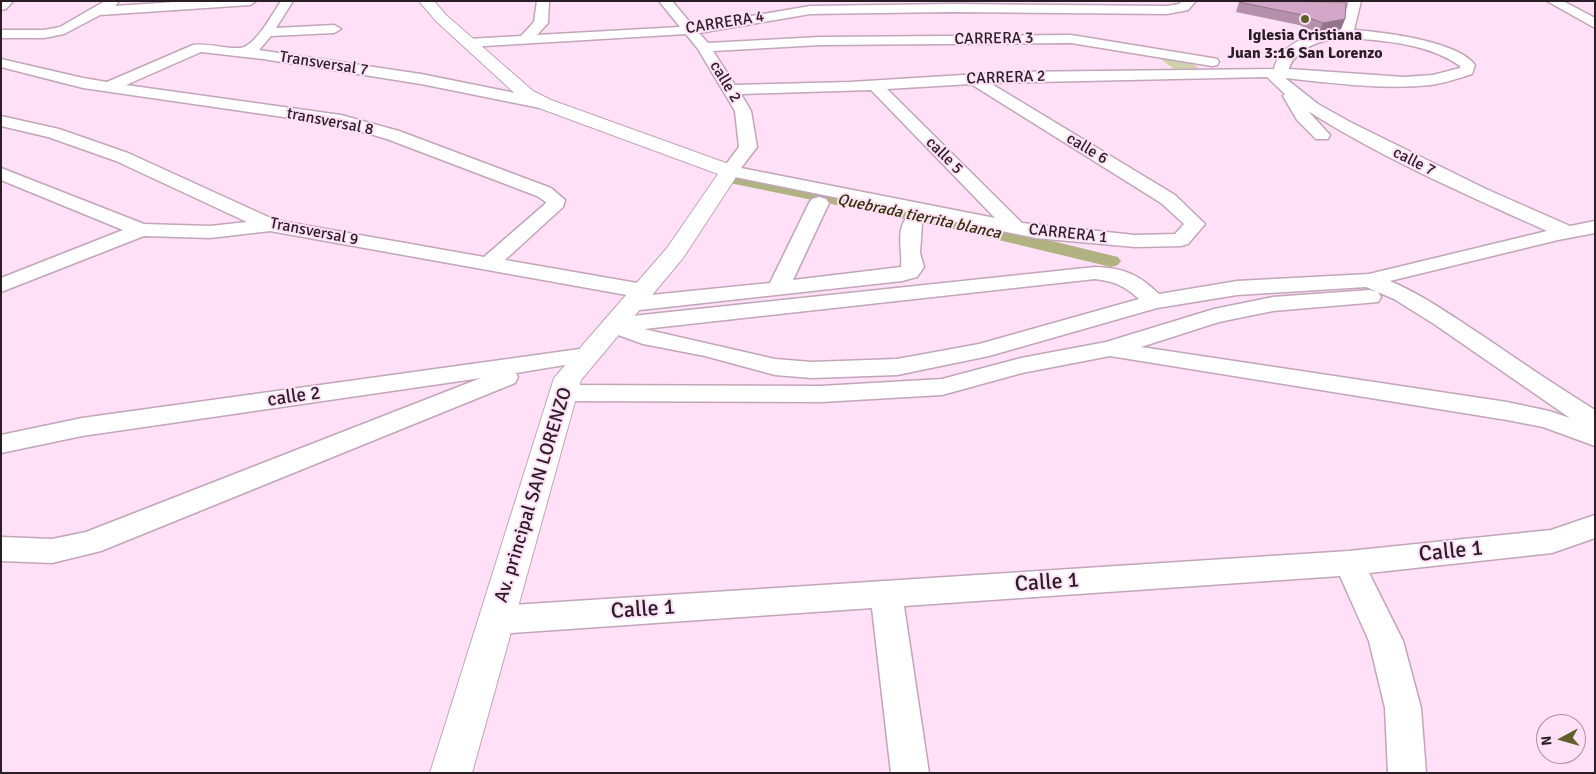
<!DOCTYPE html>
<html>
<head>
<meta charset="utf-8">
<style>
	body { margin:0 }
	#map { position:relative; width:1596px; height:774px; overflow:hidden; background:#ffe0f6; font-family:Signika,sans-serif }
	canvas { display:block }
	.frame { position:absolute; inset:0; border:2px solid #291e26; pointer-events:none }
	.north { position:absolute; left:1536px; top:714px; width:50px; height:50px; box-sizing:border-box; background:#ffe0f6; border:1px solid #a992a3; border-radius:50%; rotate:264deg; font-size:14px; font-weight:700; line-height:20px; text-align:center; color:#291e26 }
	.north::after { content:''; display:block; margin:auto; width:18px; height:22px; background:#5e5f2c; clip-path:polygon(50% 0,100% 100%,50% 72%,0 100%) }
</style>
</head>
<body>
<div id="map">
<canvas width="1596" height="774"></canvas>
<div class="frame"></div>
<div class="north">N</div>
</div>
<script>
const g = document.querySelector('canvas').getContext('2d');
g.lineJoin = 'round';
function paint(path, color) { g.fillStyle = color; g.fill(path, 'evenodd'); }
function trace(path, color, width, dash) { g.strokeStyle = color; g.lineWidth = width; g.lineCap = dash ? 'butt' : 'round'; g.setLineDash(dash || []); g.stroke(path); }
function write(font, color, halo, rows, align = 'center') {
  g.font = font + ' Signika,sans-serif'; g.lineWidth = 4; g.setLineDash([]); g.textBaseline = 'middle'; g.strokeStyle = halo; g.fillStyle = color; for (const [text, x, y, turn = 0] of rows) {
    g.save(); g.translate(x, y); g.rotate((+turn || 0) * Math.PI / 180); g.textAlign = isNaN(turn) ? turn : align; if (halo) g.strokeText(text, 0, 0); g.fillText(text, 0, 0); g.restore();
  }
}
const green = new Path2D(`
	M1155 55 1192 64 1199 68 1174 69Z`);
const canal = new Path2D(`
	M726 172 953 217 1118 257 1121 261 1118 265 1111 267 953 229 720 181 717 177 720 173Z`);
const street = new Path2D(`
	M1 1H13L6 9 1 10Z
	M105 1H119L115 6 190 1H256L250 5 100 15 64 34 44 38H1V30H44L60 27Z
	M281 1H293L276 28 334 25 341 29 334 33 271 36 259 50 421 74 545 99 551 101 553 104 551 107 545 109 421 84 263 59 201 52 126 85 341 115 399 131 551 188 565 200 563 207 505 260 643 284 651 286 654 291 651 295 770 283 809 203 812 199 819 197 826 199 829 203 793 280 901 267C903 253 896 233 905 220L912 218 919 220 922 224 920 253 924 267 917 277 902 281 631 311 623 309 620 304 623 299 638 297 270 231 210 238 144 236 1 292V278L123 230 1 180V168L144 224 210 226 247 222 116 161 48 137 1 126V116L59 129 128 153 275 220 484 257 545 204 546 202 537 196 387 139 339 125 83 88 1 67V59L83 78 107 82 193 45C209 43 225 49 240 48 255 47 273 13 281 1Z
	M537 1H549L548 23 537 35 680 27 659 1H672L693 26 810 6 952 4 1167 6 1179 4 1182 1H1196L1188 10 1167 14 952 12 810 14 699 33 708 43 820 37 1071 35 1212 58 1217 59 1219 62 1217 65 1212 66 1071 43 820 45 713 51 735 85 850 82 1012 72 1274 69C1280 42 1317 31 1340 30L1349 1H1361L1354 30C1382 32 1458 41 1475 65L1472 74C1459 78 1445 83 1431 85 1383 90 1332 83 1285 78L1318 104 1350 122 1486 189 1570 226 1595 221V233L1558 240 1390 281C1425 296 1455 318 1486 338 1522 363 1558 387 1595 410V446L1543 427 1507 420 1110 356 1022 373 942 395 821 402 564 401 555 399 551 393 555 387 564 385 821 386 942 379 1021 358 1106 342 1214 309 1273 297 1370 290 1378 292 1381 297 1378 302 1273 311 1219 322 1141 347 1507 402 1549 411 1570 418 1434 324 1394 299 1366 287 1237 295 1157 308 989 356 897 375 812 378 775 375 705 356 643 344 610 332 605 330 601 325 605 320 613 318 1095 267C1124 268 1138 274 1159 294L1237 281 1369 274 1547 231C1467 195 1382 158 1308 111L1330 135 1328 139H1316L1297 120 1283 96 1285 94 1267 77 990 83 1175 195 1205 224 1188 244 1181 246 1135 247 1036 238 730 176 724 175 721 171 739 147 735 111 698 49 686 34 468 47 461 43 468 39 521 36 534 22ZM1350 38C1388 41 1429 44 1460 66V68L1433 75 1404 77 1289 69C1290 62 1295 58 1300 53 1316 40 1331 39 1350 38ZM971 84 1161 203 1184 224 1175 234 1135 235 1022 223 887 89ZM871 90 995 218 741 168 757 147 751 111 741 94ZM1095 279C1114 281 1125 286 1139 299L979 344 897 359 812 362 775 359 644 329Z
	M1547 1H1563L1595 18V28Z
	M587 348 595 350 599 355 595 360 516 373 518 377 515 383 101 551 52 563 1 561V537L52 539 86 532 481 378 82 436 1 453V435L82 418Z
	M1595 515V538L1552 553 1369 573 1403 641 1421 708 1426 773H1388L1385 708 1369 641 1340 576 904 606 929 773H891L872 608 497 634 486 630 481 620 486 610 497 606 1349 551 1551 530Z`);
const secondary = new Path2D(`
	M419 1H434L446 15 533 91 551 100 737 167 740 171 683 258 581 380 472 773H430L554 378 667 248 718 174 539 108 521 99 436 21Z`);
const wall = new Path2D(`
	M1239 2 1345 19 1341 29 1319 33 1299 25 1236 12Z`);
const shadedWall = new Path2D(`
	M1345 19 1341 29 1319 33 1323 23Z`);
const building = new Path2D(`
	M1239 1 1346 2 1345 19 1323 23 1302 15 1239 2Z`);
const markers = [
	[1305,19,5,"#5e5f2c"]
];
const farStreetnames = [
	["CARRERA 4",725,23,-9],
	["CARRERA 3",994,39,-1],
	["Transversal 7",324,64,9],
	["CARRERA 2",1006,78,-2],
	["calle 2",725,82,59],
	["transversal 8",330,122,11],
	["calle 6",1087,149,31],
	["calle 5",944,156,45],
	["calle 7",1414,162,27],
	["Transversal 9",314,232,11],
	["CARRERA 1",1068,234,6]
];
const farPoinames = [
	["Iglesia Cristiana",1305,36],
	["Juan 3:16 San Lorenzo",1305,54]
];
const farWaternames = [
	["Quebrada tierrita blanca",919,217,12]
];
const streetNames = [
	["calle 2",294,397,-8],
	["Av. principal SAN LORENZO",534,495,-73]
];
const nearStreetnames = [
	["Calle 1",1451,552,-6],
	["Calle 1",1047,583,-4],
	["Calle 1",643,610,-4]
];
paint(green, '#d0d2ac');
paint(canal, '#b0b381');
trace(street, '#c2a5b9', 3);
trace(secondary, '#c2a5b9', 2);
paint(street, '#fff');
paint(secondary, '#fff');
paint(wall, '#b590ab');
paint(shadedWall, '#94758b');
paint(building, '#d3a7c7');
trace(building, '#94758b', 1);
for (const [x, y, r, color] of markers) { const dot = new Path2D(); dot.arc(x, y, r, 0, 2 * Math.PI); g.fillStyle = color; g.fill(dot); trace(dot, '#ffe0f6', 2); }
write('16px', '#291e26', '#ffe0f6', farStreetnames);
write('bold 16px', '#291e26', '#ffe0f6', farPoinames);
write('italic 16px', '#303008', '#ffe0f6', farWaternames);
write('19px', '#291e26', '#ffe0f6', streetNames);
write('22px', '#291e26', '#ffe0f6', nearStreetnames);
</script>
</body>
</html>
